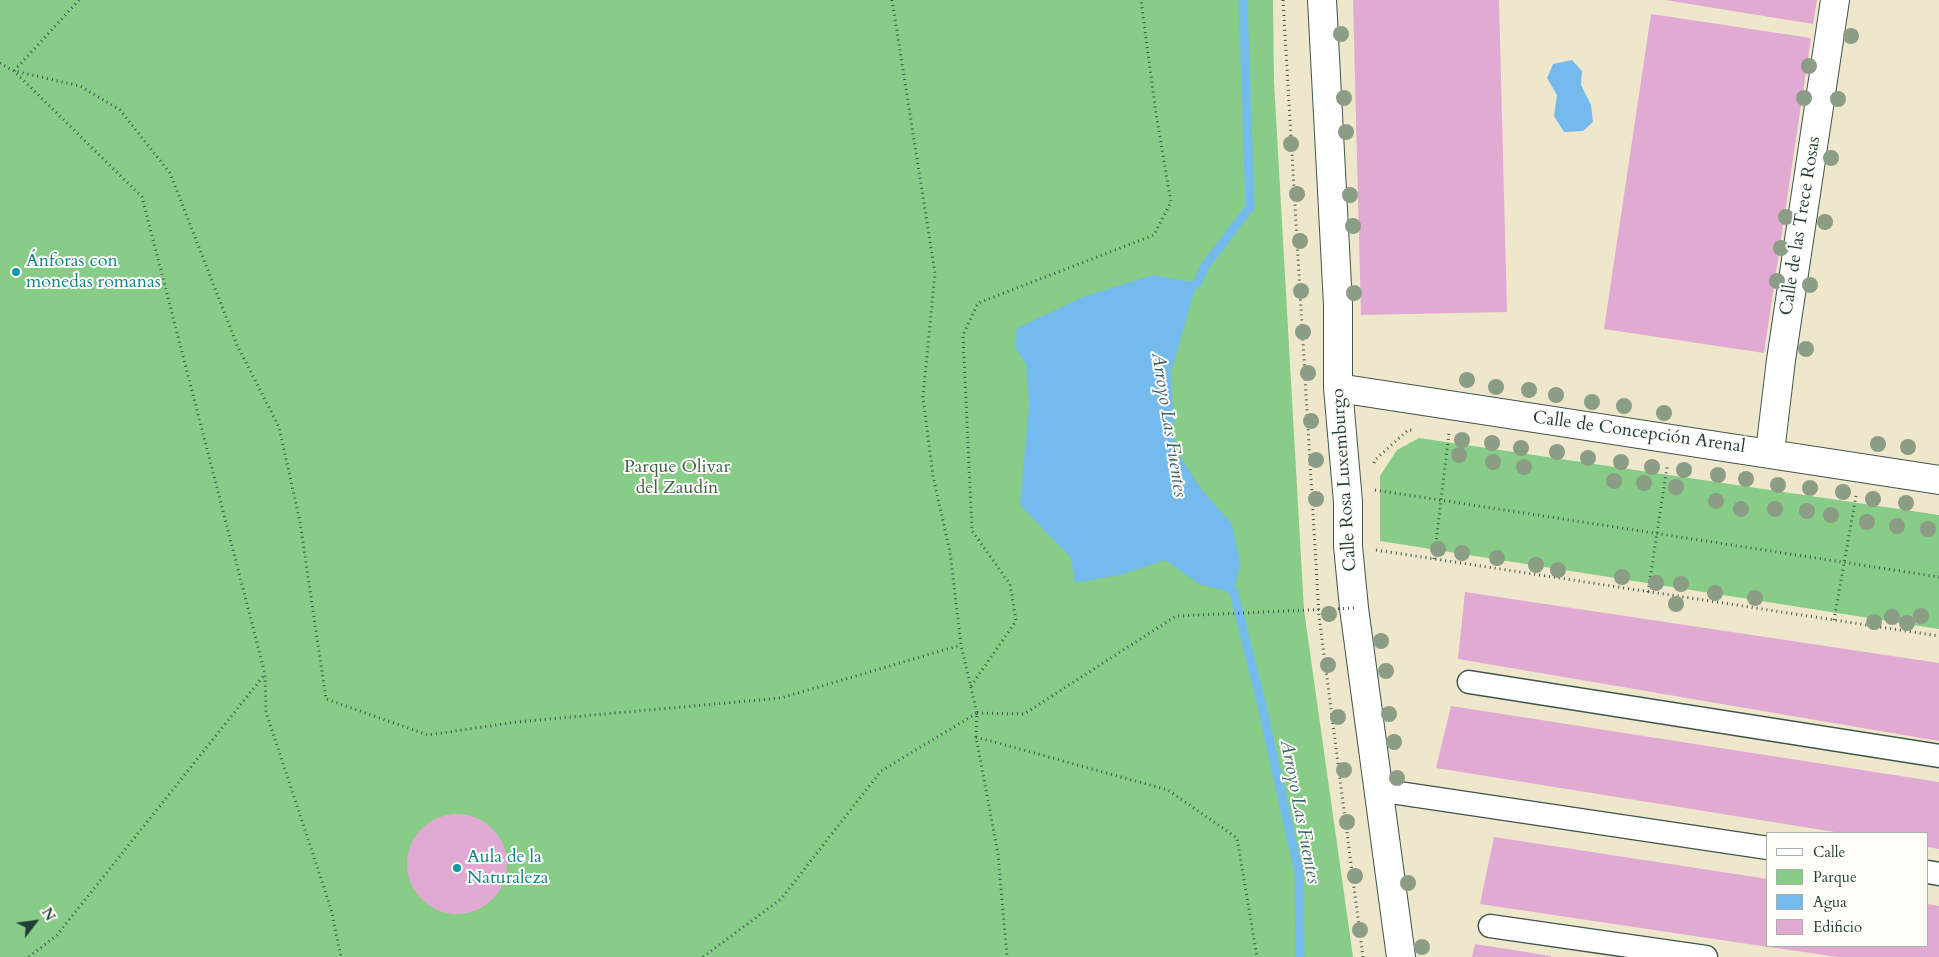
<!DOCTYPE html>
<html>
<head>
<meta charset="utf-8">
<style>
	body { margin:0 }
	#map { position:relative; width:1939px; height:957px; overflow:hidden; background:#efe7cc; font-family:Cardo,serif }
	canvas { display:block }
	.legend { position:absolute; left:1766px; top:832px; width:162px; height:115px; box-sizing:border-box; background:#fdfcf7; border:1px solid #a4b0a9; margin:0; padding:6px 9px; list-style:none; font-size:15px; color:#1f3d34 }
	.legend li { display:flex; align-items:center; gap:10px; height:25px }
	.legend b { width:25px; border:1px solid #a4b0a9 }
	.north { position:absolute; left:10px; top:897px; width:50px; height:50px; -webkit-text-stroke:4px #fdfcf7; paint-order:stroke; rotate:60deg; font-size:14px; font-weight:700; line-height:20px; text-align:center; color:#1f3d34 }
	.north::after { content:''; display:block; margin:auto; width:18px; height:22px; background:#1f3d34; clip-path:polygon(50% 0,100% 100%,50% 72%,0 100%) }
</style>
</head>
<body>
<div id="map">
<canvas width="1939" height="957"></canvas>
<ul class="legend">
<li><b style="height:6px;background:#fff"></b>Calle</li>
<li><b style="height:14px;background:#87cc87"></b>Parque</li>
<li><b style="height:14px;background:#75baec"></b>Agua</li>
<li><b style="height:14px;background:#e1aad3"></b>Edificio</li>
</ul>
<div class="north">N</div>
</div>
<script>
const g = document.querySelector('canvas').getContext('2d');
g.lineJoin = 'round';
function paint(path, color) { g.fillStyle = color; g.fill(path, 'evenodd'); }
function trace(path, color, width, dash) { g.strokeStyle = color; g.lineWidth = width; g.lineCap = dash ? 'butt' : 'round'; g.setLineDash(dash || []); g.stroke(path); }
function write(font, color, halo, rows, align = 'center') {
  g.font = font + ' Cardo,serif'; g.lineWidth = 4; g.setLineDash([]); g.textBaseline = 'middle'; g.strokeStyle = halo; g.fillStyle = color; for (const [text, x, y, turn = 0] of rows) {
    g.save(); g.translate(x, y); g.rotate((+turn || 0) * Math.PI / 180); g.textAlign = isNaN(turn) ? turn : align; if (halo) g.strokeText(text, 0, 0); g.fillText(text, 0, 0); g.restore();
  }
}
const green = new Path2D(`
	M0 0H1273L1274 82 1304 610 1353 957H0Z
	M1419 438 1939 515V629L1380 541V476L1397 450Z`);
const water = new Path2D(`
	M1572 60 1582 71 1581 85 1591 105 1593 122 1583 131 1564 132 1554 116 1557 95 1547 78 1553 64Z
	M1153 275 1197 283 1171 372 1175 449 1202 490 1232 524 1240 562 1234 593 1199 584 1165 560 1124 574 1075 583 1071 558 1020 505 1029 404 1026 364 1015 347 1017 328 1083 297Z`);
const stream = new Path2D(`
	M1189 289 1197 283 1205 266 1250 207 1243 0
	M1227 585 1234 593 1261 702 1299 873 1300 957`);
const building = new Path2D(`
	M1353 0H1499L1507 312 1361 315Z
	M1665 0H1817L1813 24Z
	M1651 14 1811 38 1764 353 1604 329Z
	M1465 592 1939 663V741L1458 659Z
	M1451 706 1939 782V849L1928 847V833H1841L1436 768Z
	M407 864a50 50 0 1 1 100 0a50 50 0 1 1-100 0Z
	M1494 837 1768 879V947L1480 904Z
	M1928 904 1939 906V957H1838L1769 947 1928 946Z
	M1475 944 1551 956V957H1472Z`);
const path = new Path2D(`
	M79 0 14 71 80 86 120 110 170 173 237 345 279 427 300 522 326 699 428 735 516 722 781 698 961 645
	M892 0 935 273 923 397 933 476 950 552 961 645 977 713 976 737 998 854 1007 957
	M1283 0 1319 616 1363 957
	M0 63 14 71 142 197 265 674 266 712 331 909 341 957
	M1374 463 1375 460 1408 430H1412
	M1375 490 1939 577
	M1376 550 1939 636
	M1434 559 1449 433
	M1648 592 1667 467
	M1834 620 1856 496
	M971 686 1016 621 1010 584 972 531 963 335 978 303 1154 235 1171 202 1156 114 1141 0
	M976 737 1168 790 1237 838 1257 957
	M29 957 57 935 265 674
	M703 957 781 899 881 771 977 713`);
const pedestrian = new Path2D(`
	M1469 682 1939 756
	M1378 790 1768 848
	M1928 872 1939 874
	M1490 926 1706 957`);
const minor = new Path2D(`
	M1322 0 1338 305V388L1348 502V546L1354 608 1401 957
	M1338 388 1939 480
	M1770 452 1781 360 1835 0`);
const pathBridge = new Path2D(`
	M977 713 1024 714 1176 616 1354 608`);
const trees = [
	[1341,34],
	[1851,36],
	[1809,66],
	[1344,98],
	[1804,98],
	[1838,99],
	[1346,132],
	[1291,144],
	[1831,158],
	[1297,194],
	[1350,195],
	[1786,217],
	[1825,222],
	[1353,226],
	[1300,241],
	[1781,248],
	[1777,281],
	[1810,285],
	[1301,291],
	[1354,293],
	[1303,332],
	[1806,349],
	[1308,373],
	[1467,380],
	[1496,387],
	[1529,390],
	[1556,395],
	[1592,402],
	[1624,406],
	[1664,413],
	[1311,421],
	[1462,440],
	[1492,443],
	[1878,444],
	[1908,447],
	[1521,448],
	[1557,452],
	[1459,455],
	[1588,458],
	[1316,460],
	[1493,462],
	[1621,462],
	[1524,467],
	[1652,467],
	[1684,470],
	[1718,475],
	[1746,479],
	[1614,481],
	[1644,483],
	[1778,485],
	[1676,487],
	[1810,488],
	[1843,492],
	[1316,499],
	[1873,499],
	[1716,501],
	[1906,503],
	[1741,509],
	[1775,509],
	[1807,511],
	[1831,515],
	[1867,522],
	[1897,526],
	[1928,529],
	[1438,549],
	[1462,553],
	[1497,558],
	[1536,565],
	[1558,570],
	[1622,577],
	[1656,583],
	[1681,584],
	[1715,593],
	[1755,598],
	[1676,604],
	[1329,614],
	[1921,616],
	[1892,617],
	[1874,622],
	[1907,623],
	[1381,641],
	[1328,665],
	[1386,671],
	[1389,714],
	[1338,717],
	[1394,742],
	[1344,770],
	[1397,778],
	[1347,822],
	[1355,876],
	[1408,883],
	[1360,930],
	[1422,947]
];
const markers = [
	[16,272,5,"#0f9aa8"],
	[457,868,5,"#0f9aa8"]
];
const streetNames = [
	["Calle de las Trece Rosas",1801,226,-81],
	["Calle de Concepción Arenal",1639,433,8],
	["Calle Rosa Luxemburgo",1345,480,-94]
];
const cultureNames = [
	["Ánforas con",26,262],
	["monedas romanas",26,283],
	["Aula de la",467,858],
	["Naturaleza",467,879]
];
const parkNames = [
	["Parque Olivar",677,468],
	["del Zaudín",677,489]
];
const waterNames = [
	["Arroyo Las Fuentes",1168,425,81],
	["Arroyo Las Fuentes",1299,812,79]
];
paint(green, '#87cc87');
paint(water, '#75baec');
trace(stream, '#75baec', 9);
paint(building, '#e1aad3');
trace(pedestrian, '#3e564b', 25);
trace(minor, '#3e564b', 30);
trace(path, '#3e564b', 3, [1, 4]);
trace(pedestrian, '#fff', 22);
trace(minor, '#fff', 28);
trace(pathBridge, '#3e564b', 3, [1, 4]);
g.fillStyle = '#8b9d84';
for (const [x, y] of trees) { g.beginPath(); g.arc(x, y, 8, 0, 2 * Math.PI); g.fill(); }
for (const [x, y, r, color] of markers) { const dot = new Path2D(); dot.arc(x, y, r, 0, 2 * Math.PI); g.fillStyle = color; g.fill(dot); trace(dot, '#fdfcf7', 2); }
write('18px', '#1f3d34', '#fdfcf7', streetNames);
write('18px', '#0d838f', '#fdfcf7', cultureNames, 'left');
write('18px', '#396149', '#fdfcf7', parkNames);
write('italic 19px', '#39626b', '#fdfcf7', waterNames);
</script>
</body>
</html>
